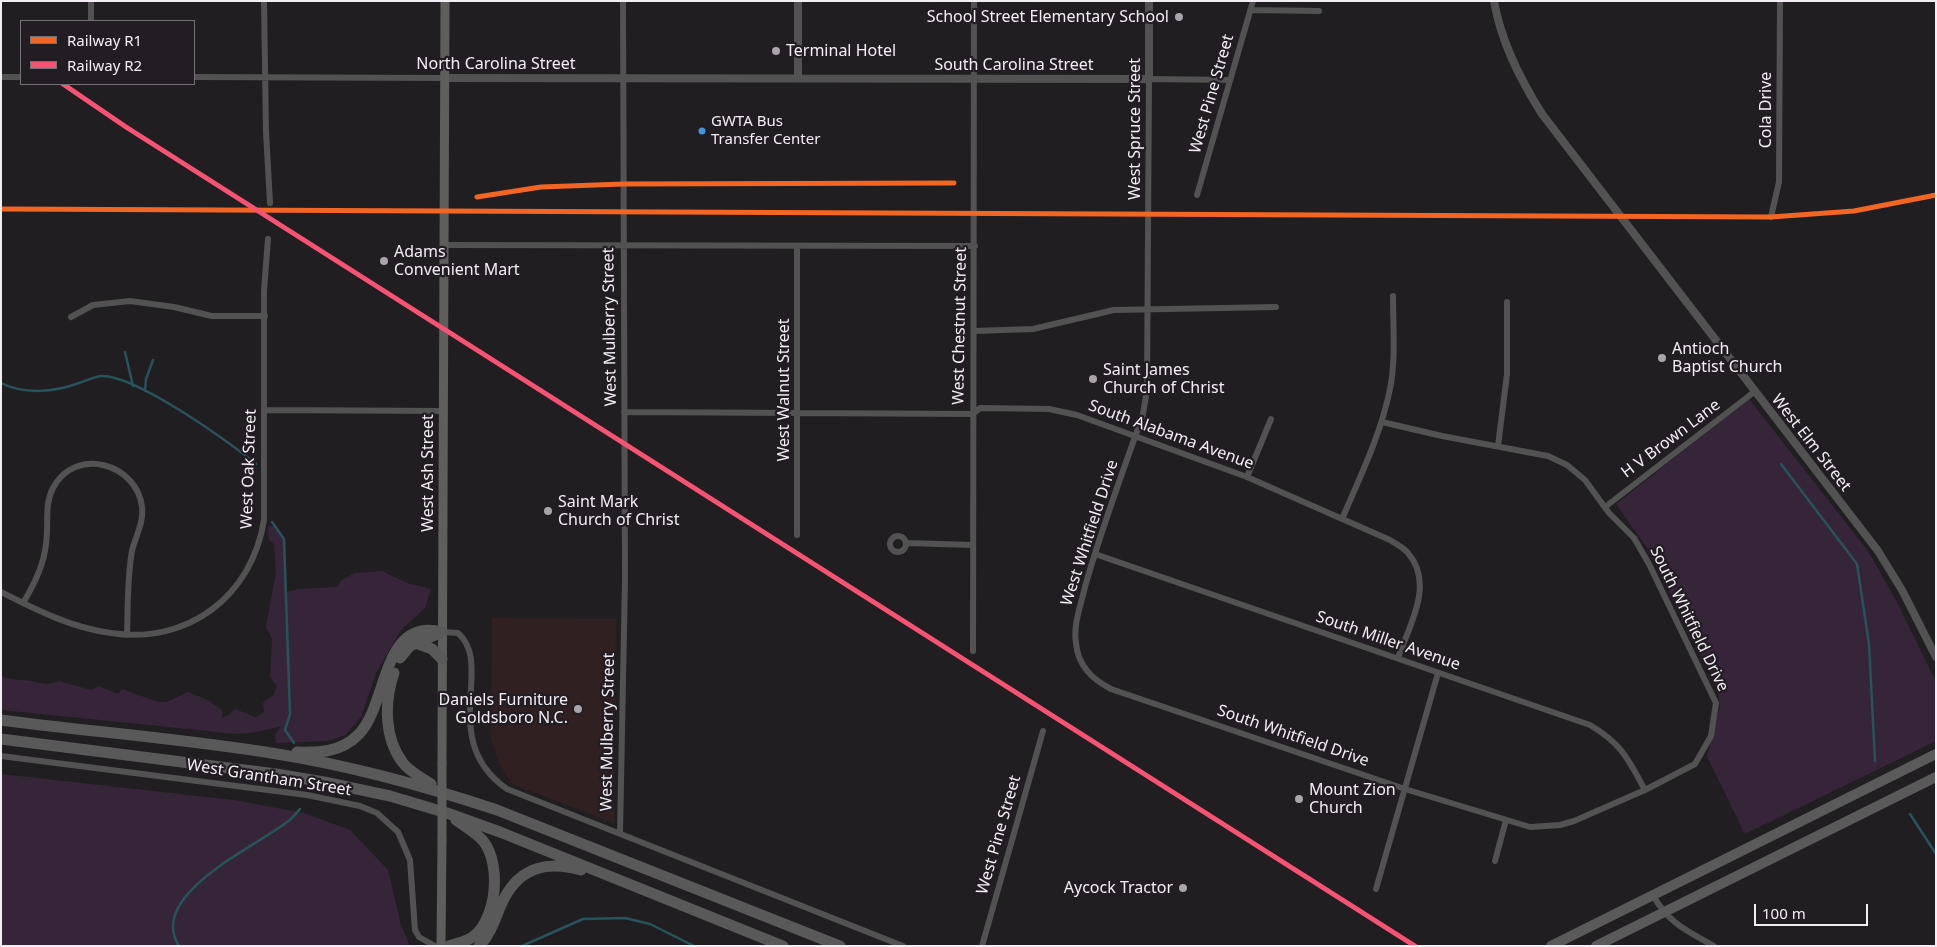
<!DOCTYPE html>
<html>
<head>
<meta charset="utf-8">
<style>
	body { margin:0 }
	#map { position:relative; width:1937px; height:947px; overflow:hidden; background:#211e22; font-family:"Noto Sans",sans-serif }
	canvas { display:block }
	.frame { position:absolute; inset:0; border:2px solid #f2eef3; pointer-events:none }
	.legend { position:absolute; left:20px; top:20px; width:175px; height:65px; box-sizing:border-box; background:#221d23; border:1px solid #757176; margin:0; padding:6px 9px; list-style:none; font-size:15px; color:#f2eef3 }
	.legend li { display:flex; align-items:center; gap:10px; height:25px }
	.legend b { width:25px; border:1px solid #757176 }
	.scale { position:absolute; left:1754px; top:904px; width:114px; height:22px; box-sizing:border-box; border:2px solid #f2eef3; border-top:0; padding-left:6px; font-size:15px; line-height:18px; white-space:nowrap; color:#f2eef3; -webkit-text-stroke:4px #221d23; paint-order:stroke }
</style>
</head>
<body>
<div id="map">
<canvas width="1937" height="947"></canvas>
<div class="frame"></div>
<ul class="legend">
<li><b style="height:6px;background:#f26522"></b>Railway R1</li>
<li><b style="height:6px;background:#f65372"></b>Railway R2</li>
</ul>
<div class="scale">100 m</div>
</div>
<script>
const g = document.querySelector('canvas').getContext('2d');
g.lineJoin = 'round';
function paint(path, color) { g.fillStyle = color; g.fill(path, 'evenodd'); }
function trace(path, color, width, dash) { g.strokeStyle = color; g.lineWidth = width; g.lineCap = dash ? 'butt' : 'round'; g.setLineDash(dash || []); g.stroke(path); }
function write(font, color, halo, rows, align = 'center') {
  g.font = font + ' "Noto Sans",sans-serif'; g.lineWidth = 4.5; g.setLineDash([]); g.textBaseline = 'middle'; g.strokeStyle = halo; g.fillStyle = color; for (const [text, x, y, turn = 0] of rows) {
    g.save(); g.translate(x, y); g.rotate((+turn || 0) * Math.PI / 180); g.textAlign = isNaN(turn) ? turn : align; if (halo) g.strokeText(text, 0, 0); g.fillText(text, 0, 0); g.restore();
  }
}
const industrial = new Path2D(`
	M492 618 616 619 614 823 512 784 500 765 491 740Z`);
const green = new Path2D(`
	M1749 399 1868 551 1897 602 1936 682V741L1745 834 1707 757 1720 707 1718 691 1712 676 1648 549 1616 504Z
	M268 526H276L284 539 287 592 298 589 337 587 342 580 355 573 382 571 407 583 431 589 425 608 401 630 376 673 361 717 345 735 328 741 276 743 275 735 281 726C252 734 238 736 209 731L1 710V676C12 681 20 679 30 681 42 683 47 686 59 681L91 690 99 686 118 694 122 689 158 702H167L188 692 206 699 222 710V718L229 715 235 709 255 717 264 712 263 703 273 695 277 686 270 677 272 639 266 627 276 572 274 544 269 540Z
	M1 774 234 800 304 813 350 830 388 870 401 925 410 946H1Z`);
const stream = new Path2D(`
	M125 352 133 386
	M1 383C25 395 55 392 79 383 86 381 93 377 101 376 134 374 230 442 256 464
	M145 391 146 379 153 360
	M1781 464 1857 564 1869 644 1875 761
	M272 522 284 539 290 714 285 730 294 743
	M1910 814 1936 854
	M179 946C146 895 257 846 287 822 292 819 296 813 300 809
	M522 946 583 919 625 918 650 924 694 946`);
const minor = new Path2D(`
	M91 1V21
	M264 1 266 132 270 203
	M1251 10 1319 11
	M1 77H21
	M194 77 444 78
	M1230 80 1149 79 1147 390 1143 414C1123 472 1101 529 1085 587 1081 605 1073 624 1076 643 1078 666 1092 679 1111 689L1405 789 1530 827 1560 825 1574 821 1645 790 1695 764 1711 736 1716 703 1649 564 1634 538 1609 513 1585 480 1567 465 1548 456 1442 436 1382 422
	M1197 195 1253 1
	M1771 217 1779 182 1780 1
	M444 245 975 246
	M71 317 93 305 130 301 174 307 212 316H265
	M974 331 1033 329 1114 310 1276 307
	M265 410 443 411
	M624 412 973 414 980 408 1049 409 1077 415 1247 477 1390 540C1396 544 1404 548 1408 553 1435 584 1409 626 1398 658
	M1498 446 1507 374V302
	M1247 477 1271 419
	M1605 507 1754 392
	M1342 519C1360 477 1381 434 1390 389 1396 359 1393 327 1393 296
	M797 535V246
	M890 544a8 8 0 1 1 16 0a8 8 0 1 1-16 0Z
	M906 543 973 545
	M1095 554 1590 725C1622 744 1628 759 1645 790
	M1 592C36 610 72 628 111 633 188 645 252 596 264 520V291L268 239
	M23 603C34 585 44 565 46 544 49 525 44 505 53 488 75 446 137 463 142 507 144 523 135 537 132 551 127 578 128 607 127 635
	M442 632 458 633C495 665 437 740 507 789L903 946
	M973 651 974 1
	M1 756 307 795 360 806 377 813 398 832 410 860 415 930 419 937 435 946
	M620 833 625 580 623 1
	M1495 861 1506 820
	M1376 889 1438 673
	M1653 895C1668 923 1687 931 1714 946
	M982 946 1043 731`);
const tertiary = new Path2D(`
	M798 1V78
	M1494 1C1501 42 1520 79 1542 114L1878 551 1902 590 1936 657
	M444 78 1149 79V1`);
const secondary = new Path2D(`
	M442 763 445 1
	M441 946 442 840`);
const trunk = new Path2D(`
	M1551 946 1936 754
	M1596 946 1936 777`);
const motorway = new Path2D(`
	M416 643 432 649 442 659
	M400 658 410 646 442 632
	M394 673C384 702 384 738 403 763 410 772 421 777 431 784
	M1 720C93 732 186 739 277 754 352 766 425 786 497 810L840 946
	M1 739 276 774 324 782 390 796 447 813 500 832 783 946
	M297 752C319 753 341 752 358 735 388 707 381 616 442 632
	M449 946C457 943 467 942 474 936 497 917 501 865 484 842 476 832 465 827 456 820
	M479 946C490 936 495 919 501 905 517 868 545 860 581 870`);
const secondaryBridge = new Path2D(`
	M442 763V840`);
const rail1 = new Path2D(`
	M477 197 541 187 623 184 954 183
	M1 209 1771 217 1854 211 1936 195`);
const rail2 = new Path2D(`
	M63 84 126 127 1415 946`);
const markers = [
	[1179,17,5,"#a9a5aa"],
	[776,51,5,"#a9a5aa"],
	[702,131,4.5,"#4094de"],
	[384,261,5,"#a9a5aa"],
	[1662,358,5,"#a9a5aa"],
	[1093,379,5,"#a9a5aa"],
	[548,511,5,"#a9a5aa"],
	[578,709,5,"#a9a5aa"],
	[1299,799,5,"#a9a5aa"],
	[1183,888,5,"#a9a5aa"]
];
const busNames = [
	["GWTA Bus",711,122],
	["Transfer Center",711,140]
];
const poiNames = [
	["School Street Elementary School",1169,17,"right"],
	["Terminal Hotel",786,51],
	["Adams",394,252],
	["Convenient Mart",394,270],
	["Antioch",1672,349],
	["Baptist Church",1672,367],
	["Saint James",1103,370],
	["Church of Christ",1103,388],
	["Saint Mark",558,502],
	["Church of Christ",558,520],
	["Daniels Furniture",568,700,"right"],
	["Goldsboro N.C.",568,718,"right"],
	["Mount Zion",1309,790],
	["Church",1309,808],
	["Aycock Tractor",1173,888,"right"]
];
const streetNames = [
	["North Carolina Street",496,64],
	["South Carolina Street",1014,65],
	["West Pine Street",1212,94,-74],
	["Cola Drive",1766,110,-90],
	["West Spruce Street",1135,129,-90],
	["West Chestnut Street",960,326,-89],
	["West Mulberry Street",610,327,-91],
	["West Walnut Street",784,390,-90],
	["South Alabama Avenue",1171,435,20],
	["H V Brown Lane",1671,439,-37],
	["West Elm Street",1811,443,52],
	["West Oak Street",249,469,-88],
	["West Ash Street",428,473,-90],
	["West Whitfield Drive",1090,533,-72],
	["South Whitfield Drive",1689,619,64],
	["South Miller Avenue",1388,641,19],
	["West Mulberry Street",608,732,-89],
	["South Whitfield Drive",1293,736,19],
	["West Grantham Street",269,778,9],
	["West Pine Street",999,835,-74]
];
paint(industrial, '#312022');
paint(green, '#362538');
trace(stream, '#27535b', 2.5);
trace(minor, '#525252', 6);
trace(tertiary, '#525252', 8);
trace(secondary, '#5e5e5d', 9);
trace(trunk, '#5b5a5a', 10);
trace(motorway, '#595959', 11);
trace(secondaryBridge, '#5e5e5d', 9);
trace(rail1, '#f26522', 5);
trace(rail2, '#f65372', 5);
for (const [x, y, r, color] of markers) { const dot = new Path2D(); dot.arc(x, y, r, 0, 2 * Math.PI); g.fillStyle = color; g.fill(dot); trace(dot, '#221d23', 2); }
write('15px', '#f2eef3', '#221d23', busNames, 'left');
write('16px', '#f2eef3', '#221d23', poiNames, 'left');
write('16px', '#f2eef3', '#221d23', streetNames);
</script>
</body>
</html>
